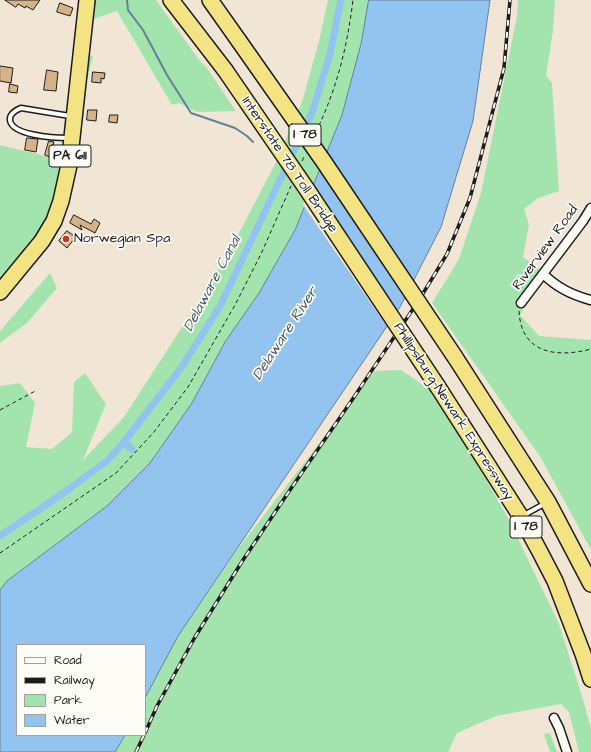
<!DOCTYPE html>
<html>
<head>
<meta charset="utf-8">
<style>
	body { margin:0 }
	#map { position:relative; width:591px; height:752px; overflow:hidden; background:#f1e6d6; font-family:"Architects Daughter",sans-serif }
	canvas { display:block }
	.legend { position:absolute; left:16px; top:644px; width:130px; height:92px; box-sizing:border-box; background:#fdfcf7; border:1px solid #a3a29f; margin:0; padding:5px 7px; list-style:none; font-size:12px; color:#1c1c1c }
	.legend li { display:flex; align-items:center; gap:8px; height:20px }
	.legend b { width:20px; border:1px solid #a3a29f }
</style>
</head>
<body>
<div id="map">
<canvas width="591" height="752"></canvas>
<ul class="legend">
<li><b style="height:5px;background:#fdfcf7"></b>Road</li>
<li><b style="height:5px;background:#1c1c1c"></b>Railway</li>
<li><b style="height:11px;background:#a3e4ae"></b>Park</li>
<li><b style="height:11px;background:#93c3ef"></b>Water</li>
</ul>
</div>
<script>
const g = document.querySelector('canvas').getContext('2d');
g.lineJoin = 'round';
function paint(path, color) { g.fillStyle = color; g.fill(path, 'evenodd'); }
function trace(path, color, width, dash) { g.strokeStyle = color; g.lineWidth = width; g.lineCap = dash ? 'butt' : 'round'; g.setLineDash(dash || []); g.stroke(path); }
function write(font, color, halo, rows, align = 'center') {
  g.font = font + ' "Architects Daughter",sans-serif'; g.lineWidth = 3.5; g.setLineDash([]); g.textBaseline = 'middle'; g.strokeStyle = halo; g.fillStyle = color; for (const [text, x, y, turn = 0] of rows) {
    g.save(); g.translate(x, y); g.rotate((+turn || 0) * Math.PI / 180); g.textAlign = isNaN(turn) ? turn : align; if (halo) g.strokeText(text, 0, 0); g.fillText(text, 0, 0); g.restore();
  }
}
const green = new Path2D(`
	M91 0H156L200 61 207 68 236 111 197 112 179 103 172 105 117 11 93 19 89 54 93 57 86 84 84 83Z
	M328 0H369L361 44 342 115 295 230 259 293 225 342 192 403 150 463 107 506 7 581 0 590V386L20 383 35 403 26 447 52 449 72 432 74 382 85 373 106 404 83 460 124 417 224 262 274 166 302 102 319 41Z
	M518 0H555L553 31 546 75 552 83 559 191 538 198 524 209 529 225 523 257 545 273 520 315 539 336 591 340V550L541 458 432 303 459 259 481 193 517 16Z
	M0 145 62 160C58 183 54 208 41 227 29 244 14 260 0 277Z
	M50 273 57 288 27 323 1 342 0 344V331Z
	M401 370 432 391 443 403 509 520 559 624 583 699 591 729V752H579L569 712 561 704 496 716 457 733 448 752H115L125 735H145V698L178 636 237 550 375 371Z
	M550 733 557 752H550L544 734Z`);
const water = new Path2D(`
	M369 0H490L473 121 441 227 400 307 178 636 145 698V645H17V735H125L115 752H0V590L7 581 107 506 150 463 192 403 225 342 259 293 295 230 342 115 361 44Z`);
const pier = new Path2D(`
	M310 187 398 314 388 328 303 205Z`);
const stream = new Path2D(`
	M127 0 128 10 143 30 167 75 191 113 235 128 247 136 253 142`);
const canal = new Path2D(`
	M124 442 132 449
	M0 536 69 489 108 460 124 442 181 368 220 306 312 113 330 54 341 0`);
const building = new Path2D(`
	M5 0H40L33 10 26 6 25 8 18 4 16 7Z
	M60 3 73 8 70 16 57 12Z
	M0 66 13 68 11 83 0 81Z
	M47 70 58 72 56 91 44 90Z
	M93 72 105 73 104 79 101 78V83L92 82Z
	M10 84 18 86 17 93 9 92Z
	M88 110H97L96 121 87 120Z
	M110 115H118L117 123 109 122Z
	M27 138 38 139 36 152 25 150Z
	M49 141 54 142 50 157 45 155Z
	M74 215 91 224 94 219 100 223 95 233 80 225 82 230 70 223Z
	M67 231 76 237 67 248 59 241Z`);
const path = new Path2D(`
	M316 132C337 88 347 48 353 0
	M302 161 305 155
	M519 311C521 354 557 358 591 349
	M0 410 37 390
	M0 553 116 473 154 432 188 387 235 305 261 254 291 186`);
const lane = new Path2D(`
	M69 138C57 138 8 136 10 118 11 112 17 110 21 108L70 116
	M524 515 546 503`);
const street = new Path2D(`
	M543 274C558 288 570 294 590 300
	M521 303 583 221 591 208
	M554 718 559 728 567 752`);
const highway = new Path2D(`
	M171 0 225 70
	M210 0 239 41
	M0 292 42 241 54 221 61 201 69 165 87 0
	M455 357 548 502 591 584
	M438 387 521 517 540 552 555 581 583 654 591 679`);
const rail = new Path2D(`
	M145 733 157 706 195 637 243 560 292 487 352 400 419 300 447 254 470 198 504 68 510 0
	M136 752 144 735`);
const highwayBridge = new Path2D(`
	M239 41 324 162 455 357
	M225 70 306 188 438 387`);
const markers = [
	[66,239,4,"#c8321e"]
];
const shields = [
	[305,135,32],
	[70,156,42],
	[526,527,32]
];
const shieldNames = [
	["I 78",305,135],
	["PA 611",70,156],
	["I 78",526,527]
];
const streetNames = [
	["Interstate 78 Toll Bridge",289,165,56],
	["Riverview Road",546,248,-54],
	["Phillipsburg-Newark Expressway",453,412,57]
];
const poiNames = [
	["Norwegian Spa",74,239]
];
const waterNames = [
	["Delaware Canal",213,284,-62],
	["Delaware River",286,334,-57]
];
paint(green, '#a3e4ae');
paint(water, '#93c3ef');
trace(water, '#63809b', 1);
paint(pier, '#f1e6d6');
trace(stream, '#63809b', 2);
trace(canal, '#93c3ef', 7);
paint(building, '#d5b288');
trace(building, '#1c1c1c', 1);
trace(lane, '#1c1c1c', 7);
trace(street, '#1c1c1c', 11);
trace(highway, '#1c1c1c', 18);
trace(path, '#1c1c1c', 1, [4, 3]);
trace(lane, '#fdfcf7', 4);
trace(street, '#fdfcf7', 8);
trace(highway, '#f4e382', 15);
trace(rail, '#1c1c1c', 3.5);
trace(rail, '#fdfcf7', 2, [6]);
trace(highwayBridge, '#1c1c1c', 18, []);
trace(highwayBridge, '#f4e382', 15);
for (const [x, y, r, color] of markers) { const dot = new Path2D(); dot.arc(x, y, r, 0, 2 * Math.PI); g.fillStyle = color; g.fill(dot); trace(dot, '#fdfcf7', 1.5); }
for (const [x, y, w] of shields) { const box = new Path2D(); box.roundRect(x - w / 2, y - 11, w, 22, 3); g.fillStyle = '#fdfcf7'; g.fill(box); trace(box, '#1c1c1c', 1); }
write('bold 13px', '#1c1c1c', null, shieldNames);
write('14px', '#1c1c1c', '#fdfcf7', streetNames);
write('14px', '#1c1c1c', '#fdfcf7', poiNames, 'left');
write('italic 15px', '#465666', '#fdfcf7', waterNames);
</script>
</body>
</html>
